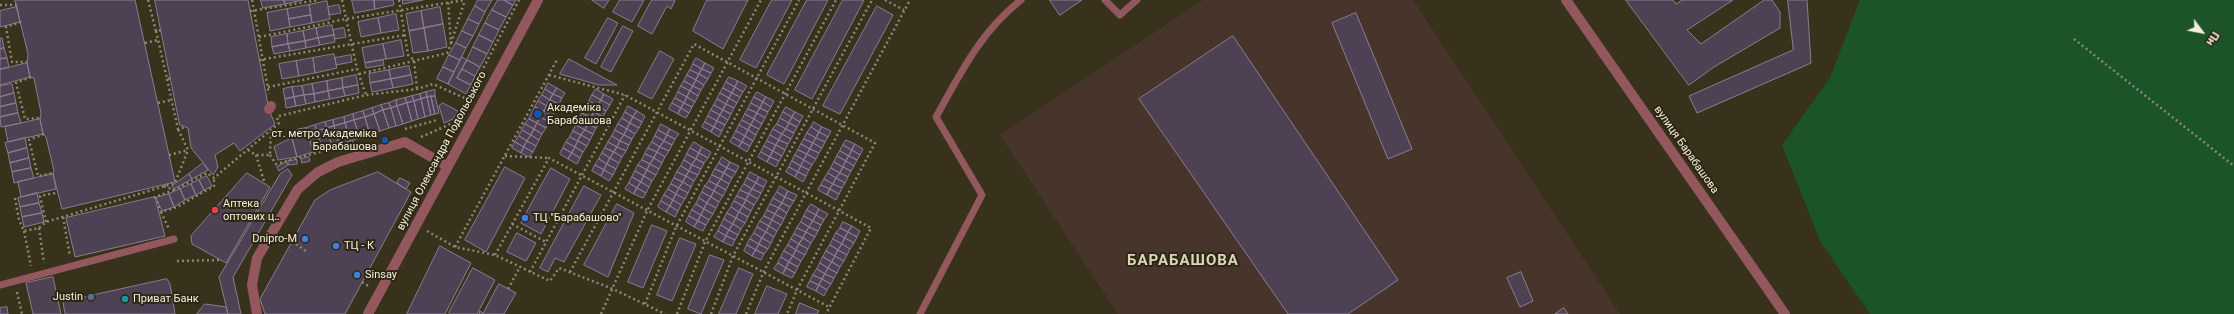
<!DOCTYPE html>
<html>
<head>
<meta charset="utf-8">
<style>
	body { margin:0 }
	#map { position:relative; width:2234px; height:314px; overflow:hidden; background:#38321c; font-family:Roboto,sans-serif }
	canvas { display:block }
	.north { position:absolute; left:2182px; top:12px; width:40px; height:40px; -webkit-text-stroke:3px #2e2812; paint-order:stroke; rotate:122deg; font-size:11px; font-weight:700; line-height:16px; text-align:center; color:#f3eee1 }
	.north::after { content:''; display:block; margin:auto; width:14px; height:18px; background:#f3eee1; clip-path:polygon(50% 0,100% 100%,50% 72%,0 100%) }
</style>
</head>
<body>
<div id="map">
<canvas width="2234" height="314"></canvas>
<div class="north">Пн</div>
</div>
<script>
const g = document.querySelector('canvas').getContext('2d');
g.lineJoin = 'round';
function paint(path, color) { g.fillStyle = color; g.fill(path, 'evenodd'); }
function trace(path, color, width, dash) { g.strokeStyle = color; g.lineWidth = width; g.lineCap = dash ? 'butt' : 'round'; g.setLineDash(dash || []); g.stroke(path); }
function write(font, color, halo, rows, align = 'center') {
  g.font = font + ' Roboto,sans-serif'; g.lineWidth = 4; g.setLineDash([]); g.textBaseline = 'middle'; g.strokeStyle = halo; g.fillStyle = color; for (const [text, x, y, turn = 0] of rows) {
    g.save(); g.translate(x, y); g.rotate((+turn || 0) * Math.PI / 180); g.textAlign = isNaN(turn) ? turn : align; if (halo) g.strokeText(text, 0, 0); g.fillText(text, 0, 0); g.restore();
  }
}
const industrial = new Path2D(`
	M1203 0H1413L1620 314H1118L1000 135Z`);
const green = new Path2D(`
	M1860 0H2234V314H1870L1820 241 1782 145 1830 78Z`);
const building = new Path2D(`
	M15 0H135L175 182 62 209 53 174 54 171 46 137 43 134 40 119 41 113 34 78 30 77 27 63 28 54Z
	M155 0H248L269 110 275 124 240 151 234 143 215 155 218 167 213 175 191 148 188 128 180 125Z
	M261 0H284L285 4 263 8Z
	M284 0H303L285 4Z
	M352 0H374L375 9 355 13Z
	M374 0H393L394 5 375 9Z
	M403 0H423L403 4Z
	M478 0H492L485 12 475 6Z
	M498 0H504L513 5 506 17 492 10Z
	M504 0H516L513 5Z
	M592 0H609L604 8Z
	M620 0H644L632 22 613 12Z
	M652 0H675L671 9 667 6 652 34 638 26Z
	M707 0H748L723 49 693 31Z
	M772 0H792L756 68 740 60Z
	M807 0H828L784 84 767 75Z
	M843 0H864L812 99 795 90Z
	M1050 0H1082L1060 15Z
	M1626 0H1673L1676 4 1682 0H1733L1687 30 1701 44 1764 0H1772L1780 12V28L1714 67 1689 85Z
	M1788 0H1807L1811 63 1697 113 1689 96 1793 50Z
	M327 1 330 19 312 23 309 5Z
	M309 5 311 15 289 19 287 9Z
	M339 5 341 13 329 15 328 7Z
	M475 6 485 12 479 24 468 19Z
	M877 6 893 15 840 114 823 106Z
	M17 7 20 22 0 27V11Z
	M440 7 443 24 424 28 421 11Z
	M287 9 290 27 270 31 267 13Z
	M492 10 506 17 499 30 485 23Z
	M421 11 424 28 409 31 406 14Z
	M1356 13 1412 149 1388 159 1332 23Z
	M396 14 399 30 381 33 378 18Z
	M311 15 312 23 290 27 289 19Z
	M378 18 381 33 361 37 358 22Z
	M608 18 618 23 596 64 585 58Z
	M468 19 479 24 473 36 462 31Z
	M485 23 499 30 493 42 479 35Z
	M443 24 447 47 428 51 424 28Z
	M332 25 334 35 318 38 316 28Z
	M623 26 633 31 611 72 601 67Z
	M316 28 318 38 305 41 303 31Z
	M344 28 346 37 335 39 333 30Z
	M424 28 428 51 413 53 409 31Z
	M303 31 305 41 288 44 287 34Z
	M462 31 473 36 466 48 456 43Z
	M287 34 288 44 272 47 271 37Z
	M334 35 335 42 320 45 318 38Z
	M479 35 493 42 487 54 473 47Z
	M1233 36 1398 280 1348 314H1288L1139 99Z
	M2 38 4 48 0 49V39Z
	M318 38 320 45 306 48 305 41Z
	M401 40 404 56 386 59 383 44Z
	M305 41 306 48 290 51 288 44Z
	M456 43 466 48 460 60 449 55Z
	M288 44 290 51 274 54 272 47Z
	M383 44 386 59 365 63 362 48Z
	M473 47 487 54 480 67 467 60Z
	M4 48 7 58 0 59V49Z
	M660 51 674 59 652 99 638 92Z
	M334 54 337 68 315 73 313 58Z
	M351 55 352 62 336 65 335 58Z
	M449 55 460 60 454 72 443 67Z
	M462 57 467 60 457 78 471 85 466 94 448 84Z
	M7 58 9 67 0 69V59Z
	M313 58 315 73 299 76 296 61Z
	M696 58 705 63 702 69 693 64Z
	M569 59 617 85H599L560 74Z
	M383 60 384 65 366 68 365 63Z
	M467 60 480 67 475 76 462 69Z
	M296 61 299 76 282 79 279 64Z
	M27 63 30 77 0 85V70Z
	M705 63 714 68 711 73 702 69Z
	M693 64 702 69 699 74 690 70Z
	M409 66 411 75 391 79 389 70Z
	M443 67 454 72 448 84 437 79Z
	M462 69 475 76 471 85 457 78Z
	M702 69 711 73 708 79 699 74Z
	M389 70 391 79 370 83 369 74Z
	M690 70 699 74 696 80 687 75Z
	M699 74 708 79 704 85 696 80Z
	M356 75 358 85 343 88 342 78Z
	M411 75 413 84 393 88 391 79Z
	M687 75 696 80 693 86 684 81Z
	M729 77 738 81 735 87 726 82Z
	M342 78 343 88 328 91 327 81Z
	M391 79 393 88 372 92 370 83Z
	M696 80 704 85 701 90 693 86Z
	M327 81 328 91 314 94 312 84Z
	M684 81 693 86 690 91 681 86Z
	M738 81 747 86 743 92 735 87Z
	M726 82 735 87 732 93 723 88Z
	M548 83 557 88 553 94 545 89Z
	M12 84 14 93 0 97V86Z
	M312 84 314 94 304 95 302 86Z
	M358 85 359 93 345 96 343 88Z
	M302 86 304 95 294 97 292 87Z
	M681 86 690 91 687 97 678 92Z
	M693 86 701 90 698 96 690 91Z
	M292 87 294 97 285 99 283 89Z
	M735 87 743 92 740 97 732 93Z
	M343 88 345 96 330 99 328 91Z
	M557 88 565 93 562 98 553 94Z
	M723 88 732 93 729 98 720 93Z
	M545 89 553 94 550 100 542 95Z
	M596 89 604 94 601 100 592 95Z
	M435 90V96L427 97 426 92Z
	M328 91 330 99 315 102 314 94Z
	M690 91 698 96 695 102 687 97Z
	M426 92 427 97 421 99 420 94Z
	M678 92 687 97 684 103 675 98Z
	M757 92 766 97 763 102 754 97Z
	M14 93 16 103 0 107V97Z
	M720 93 729 98 726 104 717 99Z
	M732 93 740 97 737 103 729 98Z
	M314 94 315 102 306 104 304 95Z
	M420 94 421 99 414 101 412 96Z
	M553 94 562 98 559 104 550 100Z
	M604 94 613 99 610 105 601 100Z
	M304 95 306 104 296 106 294 97Z
	M542 95 550 100 547 106 538 101Z
	M592 95 601 100 598 106 589 101Z
	M412 96 414 101 407 103 405 98Z
	M431 96H435L439 113 435 114Z
	M431 96 435 114 431 115 427 97Z
	M294 97 296 106 286 108 285 99Z
	M427 97 431 115 425 117 421 99Z
	M687 97 695 102 692 107 684 103Z
	M754 97 763 102 760 108 751 103Z
	M766 97 774 101 771 107 763 102Z
	M405 98 407 103 397 106 396 100Z
	M675 98 684 103 681 108 672 103Z
	M729 98 737 103 734 108 726 104Z
	M421 99 425 117 418 119 414 101Z
	M717 99 726 104 723 110 714 105Z
	M396 100 397 106 391 108 389 103Z
	M550 100 559 104 555 110 547 106Z
	M601 100 610 105 606 111 598 106Z
	M414 101 418 119 412 121 407 103Z
	M538 101 547 106 544 111 535 107Z
	M589 101 598 106 594 112 586 107Z
	M763 102 771 107 768 112 760 108Z
	M16 103 18 113 0 117V107Z
	M389 103 391 108 383 110 381 105Z
	M407 103 412 121 403 124 397 106Z
	M443 103 458 111 453 119 444 123 439 106Z
	M672 103 681 108 678 114 669 109Z
	M684 103 692 107 689 113 681 108Z
	M751 103 760 108 757 113 748 109Z
	M726 104 734 108 731 114 723 110Z
	M381 105 383 110 374 114 372 108Z
	M714 105 723 110 720 115 711 110Z
	M397 106 403 124 396 126 391 108Z
	M547 106 555 110 552 116 544 111Z
	M598 106 606 111 603 117 594 112Z
	M628 106 637 111 633 117 625 112Z
	M535 107 544 111 540 117 532 113Z
	M586 107 594 112 591 118 582 113Z
	M786 107 795 112 792 117 783 112Z
	M372 108 374 114 365 117 363 111Z
	M391 108 396 126 389 128 383 110Z
	M681 108 689 113 686 118 678 114Z
	M760 108 768 112 765 118 757 113Z
	M748 109 757 113 754 119 745 114Z
	M383 110 389 128 380 131 374 114Z
	M711 110 720 115 717 121 708 116Z
	M723 110 731 114 728 120 720 115Z
	M363 111 365 117 354 120 353 114Z
	M544 111 552 116 549 122 540 117Z
	M637 111 645 116 642 122 633 117Z
	M594 112 603 117 600 122 591 118Z
	M625 112 633 117 630 123 622 118Z
	M783 112 792 117 789 123 780 118Z
	M795 112 803 116 800 122 792 117Z
	M18 113 21 123 1 127 0 117Z
	M532 113 540 117 537 123 529 119Z
	M582 113 591 118 588 124 579 119Z
	M757 113 765 118 762 124 754 119Z
	M353 114 354 120 345 123 344 117Z
	M374 114 380 131 370 135 365 117Z
	M745 114 754 119 751 125 742 120Z
	M720 115 728 120 725 125 717 121Z
	M708 116 717 121 714 127 705 122Z
	M344 117 345 123 334 126 333 120Z
	M365 117 370 135 360 138 354 120Z
	M540 117 549 122 546 128 537 123Z
	M633 117 642 122 639 128 630 123Z
	M792 117 800 122 797 127 789 123Z
	M591 118 600 122 596 128 588 124Z
	M622 118 630 123 627 129 618 124Z
	M780 118 789 123 786 129 777 124Z
	M40 119 43 134 8 142 5 127Z
	M529 119 537 123 534 129 525 124Z
	M579 119 588 124 585 130 576 125Z
	M754 119 762 124 759 129 751 125Z
	M333 120 334 126 327 128 325 122Z
	M354 120 360 138 350 141 345 123Z
	M742 120 751 125 748 130 739 125Z
	M717 121 725 125 722 131 714 127Z
	M325 122 327 128 317 131 315 125Z
	M705 122 714 127 711 132 702 127Z
	M814 122 822 127 819 132 811 127Z
	M345 123 350 141 339 144 334 126Z
	M537 123 546 128 542 134 534 129Z
	M630 123 639 128 635 134 627 129Z
	M789 123 797 127 794 133 786 129Z
	M525 124 534 129 531 135 522 130Z
	M588 124 596 128 593 134 585 130Z
	M618 124 627 129 624 135 615 130Z
	M661 124 670 129 667 135 658 130Z
	M777 124 786 129 782 134 773 129Z
	M315 125 317 131 308 133 306 128Z
	M576 125 585 130 581 135 573 131Z
	M739 125 748 130 745 136 736 131Z
	M751 125 759 129 756 135 748 130Z
	M334 126 339 144 332 147 327 128Z
	M714 127 722 131 719 137 711 132Z
	M811 127 819 132 816 138 807 133Z
	M822 127 831 131 828 137 819 132Z
	M306 128 308 133 301 135 300 129Z
	M327 128 332 147 322 149 317 131Z
	M300 129 301 135 292 138 290 132Z
	M534 129 542 134 539 140 531 135Z
	M627 129 635 134 632 139 624 135Z
	M670 129 679 134 675 139 667 135Z
	M773 129 782 134 779 140 770 135Z
	M786 129 794 133 791 139 782 134Z
	M522 130 531 135 527 141 519 136Z
	M585 130 593 134 590 140 581 135Z
	M615 130 624 135 620 141 612 136Z
	M658 130 667 135 664 141 655 136Z
	M748 130 756 135 753 141 745 136Z
	M317 131 322 149 313 152 308 133Z
	M573 131 581 135 578 141 570 137Z
	M736 131 745 136 742 142 733 137Z
	M819 132 828 137 825 142 816 138Z
	M308 133 313 152 297 157 292 138Z
	M807 133 816 138 813 143 804 139Z
	M782 134 791 139 788 144 779 140Z
	M531 135 539 140 536 146 527 141Z
	M581 135 590 140 587 146 578 141Z
	M624 135 632 139 629 145 620 141Z
	M667 135 675 139 672 145 664 141Z
	M770 135 779 140 776 145 767 141Z
	M519 136 527 141 524 147 515 142Z
	M612 136 620 141 617 147 608 142Z
	M655 136 664 141 660 147 652 142Z
	M745 136 753 141 750 146 742 142Z
	M570 137 578 141 575 147 566 142Z
	M733 137 742 142 739 147 730 142Z
	M25 138 27 148 8 153 5 143Z
	M292 138 297 157 278 160 274 147Z
	M816 138 825 142 822 148 813 143Z
	M804 139 813 143 810 149 801 144Z
	M779 140 788 144 785 150 776 145Z
	M846 140 855 144 852 150 843 145Z
	M527 141 536 146 533 152 524 147Z
	M578 141 587 146 583 152 575 147Z
	M620 141 629 145 626 151 617 147Z
	M664 141 672 145 669 151 660 147Z
	M767 141 776 145 773 151 764 146Z
	M515 142 524 147 521 153 512 148Z
	M566 142 575 147 572 153 563 148Z
	M608 142 617 147 614 152 605 148Z
	M652 142 660 147 657 152 648 148Z
	M694 142 702 147 699 153 690 148Z
	M742 142 750 146 747 152 739 147Z
	M813 143 822 148 819 153 810 149Z
	M801 144 810 149 807 154 798 150Z
	M855 144 863 149 860 155 852 150Z
	M776 145 785 150 782 156 773 151Z
	M843 145 852 150 849 156 840 151Z
	M764 146 773 151 770 157 761 152Z
	M524 147 533 152 529 157 521 153Z
	M575 147 583 152 580 158 572 153Z
	M617 147 626 151 622 157 614 152Z
	M660 147 669 151 665 157 657 152Z
	M702 147 711 152 708 158 699 153Z
	M27 148 29 158 10 163 8 153Z
	M563 148 572 153 568 159 560 154Z
	M605 148 614 152 610 158 602 153Z
	M648 148 657 152 654 158 645 154Z
	M690 148 699 153 696 159 687 154Z
	M810 149 819 153 816 159 807 154Z
	M798 150 807 154 804 160 795 155Z
	M852 150 860 155 857 160 849 156Z
	M773 151 782 156 779 161 770 157Z
	M840 151 849 156 846 161 837 156Z
	M614 152 622 157 619 163 610 158Z
	M657 152 665 157 662 163 654 158Z
	M761 152 770 157 767 162 758 157Z
	M572 153 580 158 577 164 568 159Z
	M602 153 610 158 607 164 599 159Z
	M699 153 708 158 704 163 696 159Z
	M645 154 654 158 650 164 642 160Z
	M687 154 696 159 692 165 684 160Z
	M807 154 816 159 812 165 804 160Z
	M795 155 804 160 801 166 792 161Z
	M837 156 846 161 843 167 834 162Z
	M849 156 857 160 854 166 846 161Z
	M309 157 310 161 302 163 301 159Z
	M722 157 730 162 727 168 719 163Z
	M770 157 779 161 776 167 767 162Z
	M29 158 31 168 12 172 10 163Z
	M610 158 619 163 616 169 607 164Z
	M654 158 662 163 659 169 650 164Z
	M599 159 607 164 604 170 595 165Z
	M696 159 704 163 701 169 692 165Z
	M297 160V164L288 165V161Z
	M642 160 650 164 647 170 638 165Z
	M684 160 692 165 689 171 681 166Z
	M804 160 812 165 809 170 801 166Z
	M792 161 801 166 798 172 789 167Z
	M846 161 854 166 851 171 843 167Z
	M286 162 288 165 279 171 277 167Z
	M730 162 739 166 736 172 727 168Z
	M834 162 843 167 840 173 831 168Z
	M203 163 208 170 192 179 189 174Z
	M719 163 727 168 724 173 715 169Z
	M607 164 616 169 613 175 604 170Z
	M650 164 659 169 656 175 647 170Z
	M595 165 604 170 601 176 592 171Z
	M638 165 647 170 644 176 635 171Z
	M692 165 701 169 698 175 689 171Z
	M681 166 689 171 686 176 677 172Z
	M801 166 809 170 806 176 798 172Z
	M505 167 525 178 486 252 465 240Z
	M789 167 798 172 795 177 786 172Z
	M843 167 851 171 848 177 840 173Z
	M31 168 34 178 14 183 12 172Z
	M551 168 570 179 541 234 521 223Z
	M727 168 736 172 732 178 724 173Z
	M831 168 840 173 836 178 828 173Z
	M288 169 292 175 233 277 241 314H228L219 277 280 174Z
	M715 169 724 173 721 179 712 175Z
	M604 170 613 175 609 181 601 176Z
	M647 170 656 175 652 181 644 176Z
	M635 171 644 176 641 182 632 177Z
	M689 171 698 175 694 181 686 176Z
	M378 172 411 192 345 314H265L260 299 315 200 330 190Z
	M677 172 686 176 683 182 674 178Z
	M750 172 759 177 756 183 747 178Z
	M798 172 806 176 803 182 795 177Z
	M247 173 270 187 226 263 192 244 191 236Z
	M724 173 732 178 729 184 721 179Z
	M828 173 836 178 833 184 824 179Z
	M840 173 848 177 845 183 836 178Z
	M53 174 56 189 21 197 18 182Z
	M189 174 192 179 174 189 172 186Z
	M712 175 721 179 717 185 709 181Z
	M207 176 212 186 204 190 199 180Z
	M644 176 652 181 649 187 641 182Z
	M686 176 694 181 691 187 683 182Z
	M632 177 641 182 637 188 629 183Z
	M759 177 767 181 764 187 756 183Z
	M400 178 410 183 406 189 397 183Z
	M674 178 683 182 679 188 671 184Z
	M747 178 756 183 752 189 744 184Z
	M836 178 845 183 842 188 833 184Z
	M721 179 729 184 726 190 717 185Z
	M824 179 833 184 830 189 821 185Z
	M199 180 204 190 196 195 191 184Z
	M709 181 717 185 714 191 705 186Z
	M641 182 649 187 646 193 637 188Z
	M683 182 691 187 688 193 679 188Z
	M629 183 637 188 634 194 625 189Z
	M756 183 764 187 761 193 752 189Z
	M191 184 196 195 185 200 180 189Z
	M671 184 679 188 676 194 668 189Z
	M744 184 752 189 749 194 740 190Z
	M833 184 842 188 839 194 830 189Z
	M717 185 726 190 723 196 714 191Z
	M821 185 830 189 827 195 818 190Z
	M584 186 601 195 564 262 555 258 548 272 540 268Z
	M705 186 714 191 711 197 702 192Z
	M780 186 788 191 785 197 777 192Z
	M637 188 646 193 643 198 634 194Z
	M679 188 688 193 685 199 676 194Z
	M180 189 185 200 174 207 169 194Z
	M668 189 676 194 673 200 664 195Z
	M752 189 761 193 758 199 749 194Z
	M830 189 839 194 836 200 827 195Z
	M740 190 749 194 746 200 737 196Z
	M714 191 723 196 719 202 711 197Z
	M788 191 797 195 794 201 785 197Z
	M702 192 711 197 707 203 699 198Z
	M777 192 785 197 782 203 773 198Z
	M37 193 39 203 20 207 18 198Z
	M169 194 174 207 162 211 156 198Z
	M676 194 685 199 681 205 673 200Z
	M749 194 758 199 754 205 746 200Z
	M664 195 673 200 670 206 661 201Z
	M737 196 746 200 743 206 734 201Z
	M155 197 165 236 75 257 66 218Z
	M711 197 719 202 716 208 707 203Z
	M785 197 794 201 790 207 782 203Z
	M699 198 707 203 704 209 696 204Z
	M773 198 782 203 779 208 770 204Z
	M673 200 681 205 678 211 670 206Z
	M746 200 754 205 751 211 743 206Z
	M661 201 670 206 666 212 658 207Z
	M734 201 743 206 739 212 731 207Z
	M39 203 42 213 22 217 20 207Z
	M707 203 716 208 713 214 704 209Z
	M782 203 790 207 787 213 779 208Z
	M617 204 634 213 608 277 584 265Z
	M696 204 704 209 701 215 692 210Z
	M770 204 779 208 775 214 767 210Z
	M811 204 819 209 816 215 807 210Z
	M670 206 678 211 675 217 666 212Z
	M743 206 751 211 748 217 739 212Z
	M731 207 739 212 736 218 727 213Z
	M779 208 787 213 784 219 775 214Z
	M704 209 713 214 709 220 701 215Z
	M819 209 828 214 824 220 816 215Z
	M692 210 701 215 698 221 689 216Z
	M767 210 775 214 772 220 764 216Z
	M807 210 816 215 813 221 804 216Z
	M739 212 748 217 745 223 736 218Z
	M42 213 44 222 24 227 22 217Z
	M727 213 736 218 733 224 724 219Z
	M775 214 784 219 781 225 772 220Z
	M701 215 709 220 706 225 698 221Z
	M816 215 824 220 821 225 813 221Z
	M689 216 698 221 694 227 686 222Z
	M764 216 772 220 769 226 760 221Z
	M804 216 813 221 809 227 801 222Z
	M736 218 745 223 741 229 733 224Z
	M724 219 733 224 729 230 721 225Z
	M772 220 781 225 777 231 769 226Z
	M698 221 706 225 703 231 694 227Z
	M760 221 769 226 766 232 757 227Z
	M813 221 821 225 818 231 809 227Z
	M801 222 809 227 806 232 797 228Z
	M843 222 852 226 848 232 840 228Z
	M733 224 741 229 738 235 729 230Z
	M652 225 667 231 643 288 628 282Z
	M721 225 729 230 726 236 718 231Z
	M769 226 777 231 774 237 766 232Z
	M852 226 860 231 857 237 848 232Z
	M757 227 766 232 762 238 754 233Z
	M809 227 818 231 815 237 806 232Z
	M797 228 806 232 803 238 794 234Z
	M840 228 848 232 845 238 836 233Z
	M729 230 738 235 735 240 726 236Z
	M718 231 726 236 723 242 714 237Z
	M766 232 774 237 771 243 762 238Z
	M806 232 815 237 811 243 803 238Z
	M848 232 857 237 854 243 845 238Z
	M517 233 536 243 526 261 507 252Z
	M754 233 762 238 759 244 750 239Z
	M836 233 845 238 842 244 833 239Z
	M794 234 803 238 799 244 791 239Z
	M726 236 735 240 732 246 723 242Z
	M680 238 696 244 672 301 657 295Z
	M762 238 771 243 768 249 759 244Z
	M803 238 811 243 808 249 799 244Z
	M845 238 854 243 850 249 842 244Z
	M750 239 759 244 756 250 747 245Z
	M791 239 799 244 796 250 788 245Z
	M833 239 842 244 838 250 830 245Z
	M759 244 768 249 764 254 756 250Z
	M799 244 808 249 805 255 796 250Z
	M842 244 850 249 847 255 838 250Z
	M747 245 756 250 752 256 744 251Z
	M788 245 796 250 793 256 784 251Z
	M830 245 838 250 835 256 826 251Z
	M440 246 471 263 445 314H407Z
	M756 250 764 254 761 260 752 256Z
	M796 250 805 255 801 261 793 256Z
	M838 250 847 255 844 261 835 256Z
	M784 251 793 256 789 262 781 257Z
	M826 251 835 256 832 262 823 257Z
	M710 255 724 260 701 314 688 309Z
	M793 256 801 261 798 267 789 262Z
	M835 256 844 261 840 267 832 262Z
	M781 257 789 262 786 268 778 263Z
	M823 257 832 262 828 268 820 263Z
	M789 262 798 267 795 273 786 268Z
	M832 262 840 267 837 273 828 268Z
	M778 263 786 268 783 274 774 269Z
	M820 263 828 268 825 274 817 269Z
	M473 268 495 280 477 314H451L449 313Z
	M739 268 753 274 736 314H719Z
	M786 268 795 273 792 278 783 274Z
	M828 268 837 273 834 278 825 274Z
	M817 269 825 274 822 279 813 275Z
	M1521 272 1533 301 1520 307 1507 278Z
	M825 274 834 278 831 284 822 279Z
	M813 275 822 279 819 285 810 281Z
	M53 277 61 314H33L26 283Z
	M167 279 170 284 175 314H65L63 302Z
	M822 279 831 284 827 290 819 285Z
	M810 281 819 285 816 291 807 287Z
	M499 284 516 293 504 314H479L480 311 483 313Z
	M819 285 827 290 824 296 816 291Z
	M767 286 787 294 778 314H755Z
	M800 303 819 311 817 314H796Z
	M205 304 226 307 228 314H197Z
	M7 307 8 314H0V308Z
	M1564 308 1568 314H1555Z`);
const path = new Path2D(`
	M148 0 156 31 162 30
	M252 0 269 94
	M342 0 357 69 366 95
	M399 0 408 55 414 60 417 89
	M885 0 904 10
	M0 5H17
	M250 11 319 0
	M21 22 6 27 12 62H27
	M156 31 167 79 171 78
	M259 37 346 19 465 0
	M2074 39 2234 166
	M145 43 158 40
	M451 43 465 0
	M259 60 405 35
	M359 74 447 53 451 45 448 0
	M549 75 625 95 871 228 826 314
	M31 77 16 83 25 119 40 118
	M167 79 178 129 186 127
	M268 87 357 69
	M158 103 171 100
	M279 116 366 95 417 89 433 84 467 99 519 0
	M405 129 437 120
	M44 134 29 140 38 176 53 173
	M421 137 453 123 467 99
	M248 150 256 155H270L271 131
	M169 155 188 150
	M256 155 265 184
	M270 155 276 164 355 142
	M505 156 549 158
	M164 186 174 190 207 173 214 178 279 123 277 118
	M174 190 155 197 161 212 177 207 214 186V178
	M15 198 19 220 24 231 39 228 46 222 175 183 188 150 178 129
	M161 212 169 229
	M63 217 70 256
	M46 222 40 196 55 193 57 191
	M512 224 546 242
	M39 228 44 263
	M24 231 31 266
	M427 231 455 247 495 255 550 281 559 268 613 289 665 314
	M292 241 306 251
	M455 247 558 58
	M495 255 549 158 829 307
	M177 261 219 260
	M530 272 625 95
	M570 272 694 44 875 143 797 290 787 314
	M362 282 370 287
	M508 289 520 267
	M17 292 22 314
	M645 304 676 227 799 0
	M601 314 647 211 761 0
	M677 314 705 242 836 0
	M711 314 733 256 872 0
	M746 314 764 271 910 0`);
const service = new Path2D(`
	M1105 0 1120 15 1137 0
	M0 285 174 239
	M920 314 982 195 936 117C960 74 981 31 1021 0`);
const pedestrian = new Path2D(`
	M269 109 271 106`);
const minor = new Path2D(`
	M1566 0 1785 314
	M257 314 252 285 257 258 298 189 318 172 338 162 405 142 447 166
	M368 314 538 0`);
const markers = [
	[538,114,5,"#1a4fb4"],
	[385,140,4,"#1a4fb4"],
	[215,210,4,"#e0444e"],
	[525,218,4,"#3f7fe0"],
	[305,239,4,"#3f7fe0"],
	[336,246,4,"#3f7fe0"],
	[357,275,4,"#3f7fe0"],
	[91,297,4,"#5c6f8a"],
	[125,299,4,"#0f9aa8"]
];
const poiNames = [
	["Академіка",547,108],
	["Барабашова",547,121],
	["ст. метро Академіка",377,134,"right"],
	["Барабашова",377,147,"right"],
	["Аптека",223,204],
	["оптових ц‥",223,217],
	["ТЦ \"Барабашово\"",533,218],
	["Dnipro-M",297,239,"right"],
	["ТЦ - К",344,246],
	["Sinsay",365,275],
	["Justin",83,297,"right"],
	["Приват Банк",133,299]
];
const streetNames = [
	["вулиця Барабашова",1686,150,55],
	["вулиця Олександра Подольського",442,151,-62]
];
const districtNames = [
	["БАРАБАШОВА",1183,261]
];
paint(industrial, '#47352b');
paint(green, '#1c5429');
paint(building, '#4f4154');
trace(building, '#8b7c91', 1);
trace(path, '#8d8775', 2.5, [2, 3]);
trace(service, '#93585d', 7);
trace(pedestrian, '#93585d', 10);
trace(minor, '#93585d', 10);
for (const [x, y, r, color] of markers) { const dot = new Path2D(); dot.arc(x, y, r, 0, 2 * Math.PI); g.fillStyle = color; g.fill(dot); trace(dot, '#2e2812', 1.5); }
write('11px', '#f3eee1', '#2e2812', poiNames, 'left');
write('11px', '#f3eee1', '#2e2812', streetNames);
g.letterSpacing = '1px';
write('bold 15px', '#ddd5ba', '#2e2812', districtNames);
g.letterSpacing = '0px';
</script>
</body>
</html>
